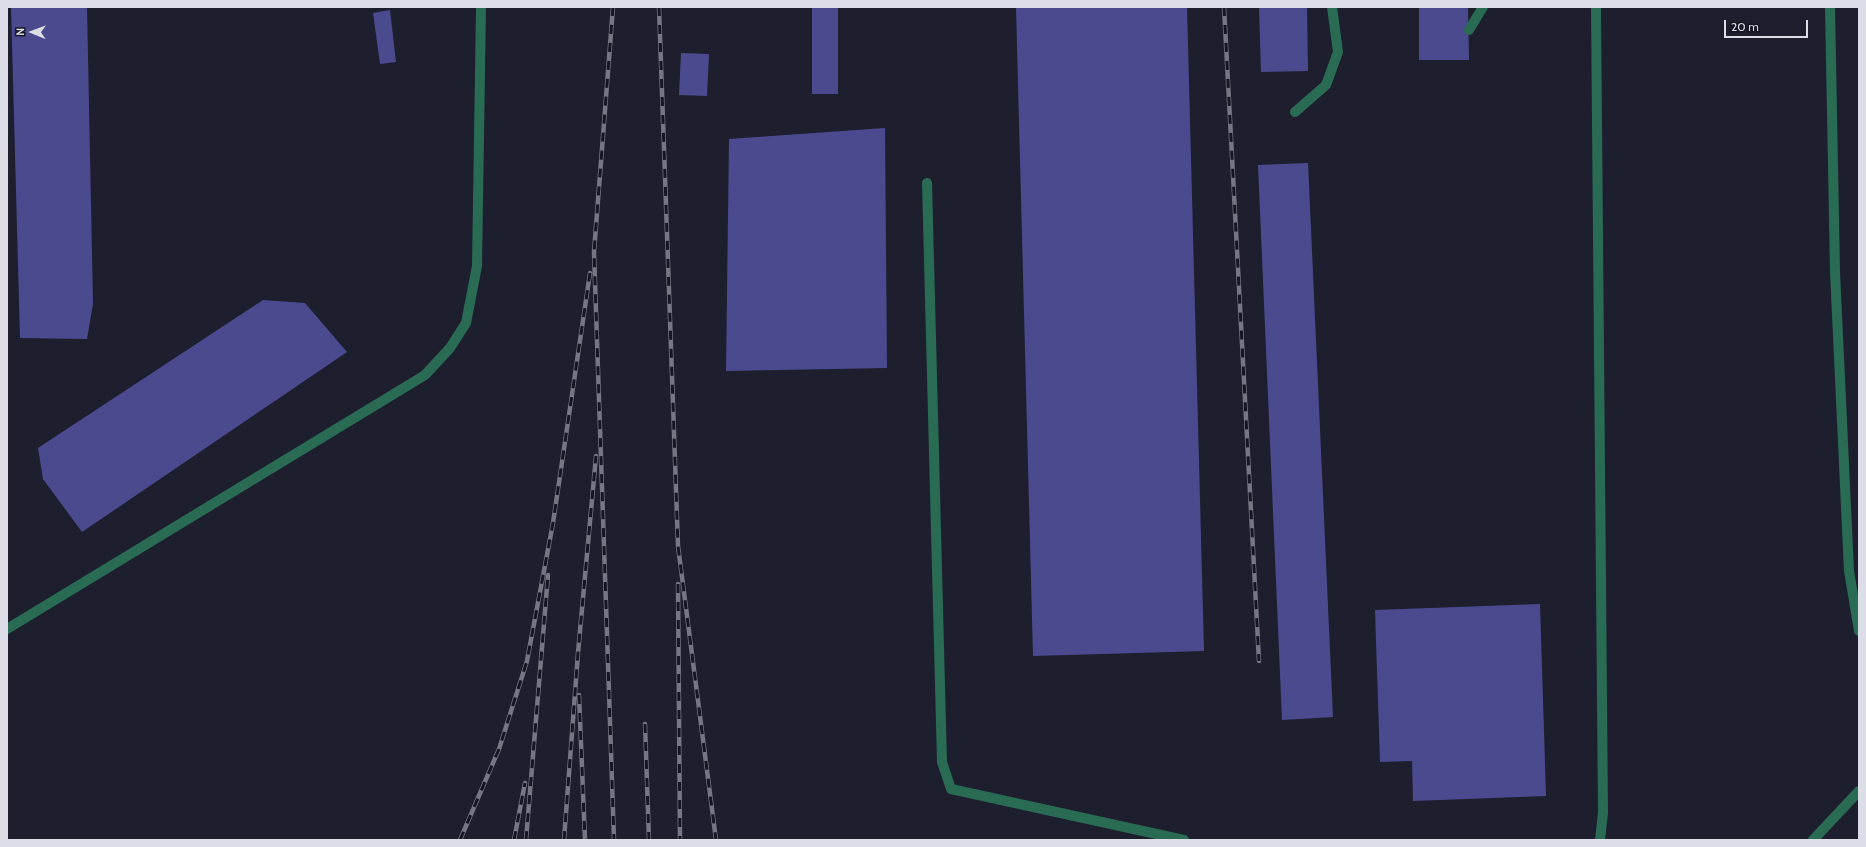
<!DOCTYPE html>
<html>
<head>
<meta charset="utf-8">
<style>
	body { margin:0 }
	#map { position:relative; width:1866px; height:847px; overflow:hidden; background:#1e1f2e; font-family:Cabin,sans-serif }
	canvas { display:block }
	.frame { position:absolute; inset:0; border:8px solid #dcdde7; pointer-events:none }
	.north { position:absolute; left:12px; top:12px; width:40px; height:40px; -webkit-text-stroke:3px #151624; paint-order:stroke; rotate:271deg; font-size:11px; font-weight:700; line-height:16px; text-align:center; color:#dcdde7 }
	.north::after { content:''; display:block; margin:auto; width:14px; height:18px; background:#dcdde7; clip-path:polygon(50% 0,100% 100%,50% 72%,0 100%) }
	.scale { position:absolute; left:1724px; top:20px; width:84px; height:18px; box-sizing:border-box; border:2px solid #dcdde7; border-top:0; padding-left:5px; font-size:12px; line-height:14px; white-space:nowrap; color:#dcdde7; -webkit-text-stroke:3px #151624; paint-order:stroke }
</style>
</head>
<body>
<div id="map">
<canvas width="1866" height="847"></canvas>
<div class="frame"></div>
<div class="north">N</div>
<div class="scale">20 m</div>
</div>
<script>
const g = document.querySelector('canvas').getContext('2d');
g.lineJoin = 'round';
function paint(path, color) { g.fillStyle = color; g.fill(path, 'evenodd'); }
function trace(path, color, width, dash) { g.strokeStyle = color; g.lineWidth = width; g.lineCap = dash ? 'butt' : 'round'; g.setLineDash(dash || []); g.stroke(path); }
const building = new Path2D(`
	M11 7H87L93 304 87 339 20 338Z
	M812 7H838V94H812Z
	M1016 7H1187L1204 651 1033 656Z
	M1259 7H1307L1308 71 1261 72Z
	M1419 7H1468L1469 60H1419Z
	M390 10 396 62 380 64 373 13Z
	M681 53 709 54 707 96 679 95Z
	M885 128 887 368 726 371 729 139Z
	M1308 163 1333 717 1282 720 1258 165Z
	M263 300 305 303 347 352 82 532 43 479 38 448Z
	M1540 604 1546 796 1413 801 1412 761 1380 762 1375 610Z`);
const minor = new Path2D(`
	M1596 7 1603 813 1600 840
	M1830 7 1835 272 1849 571 1859 631
	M1469 30 1483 7
	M1295 112 1326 85 1338 52 1332 7
	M927 183 942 762 951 789 1184 840
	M7 629 425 375 450 348 466 323 477 266 481 7
	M1813 840 1859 791`);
const rail = new Path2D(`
	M613 7 594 252 614 840
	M659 7 678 546 716 840
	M1224 7 1259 661
	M678 584 680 840
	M579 695 585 840
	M645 724 649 840
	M460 840 499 749 527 661 553 523 590 273
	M514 840 525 783
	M526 840 548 575
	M564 840 578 653 596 456`);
paint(building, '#4c4a8f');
trace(minor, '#2a6b53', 10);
trace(rail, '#767784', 4.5);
trace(rail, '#151624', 3, [9]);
</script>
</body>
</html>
